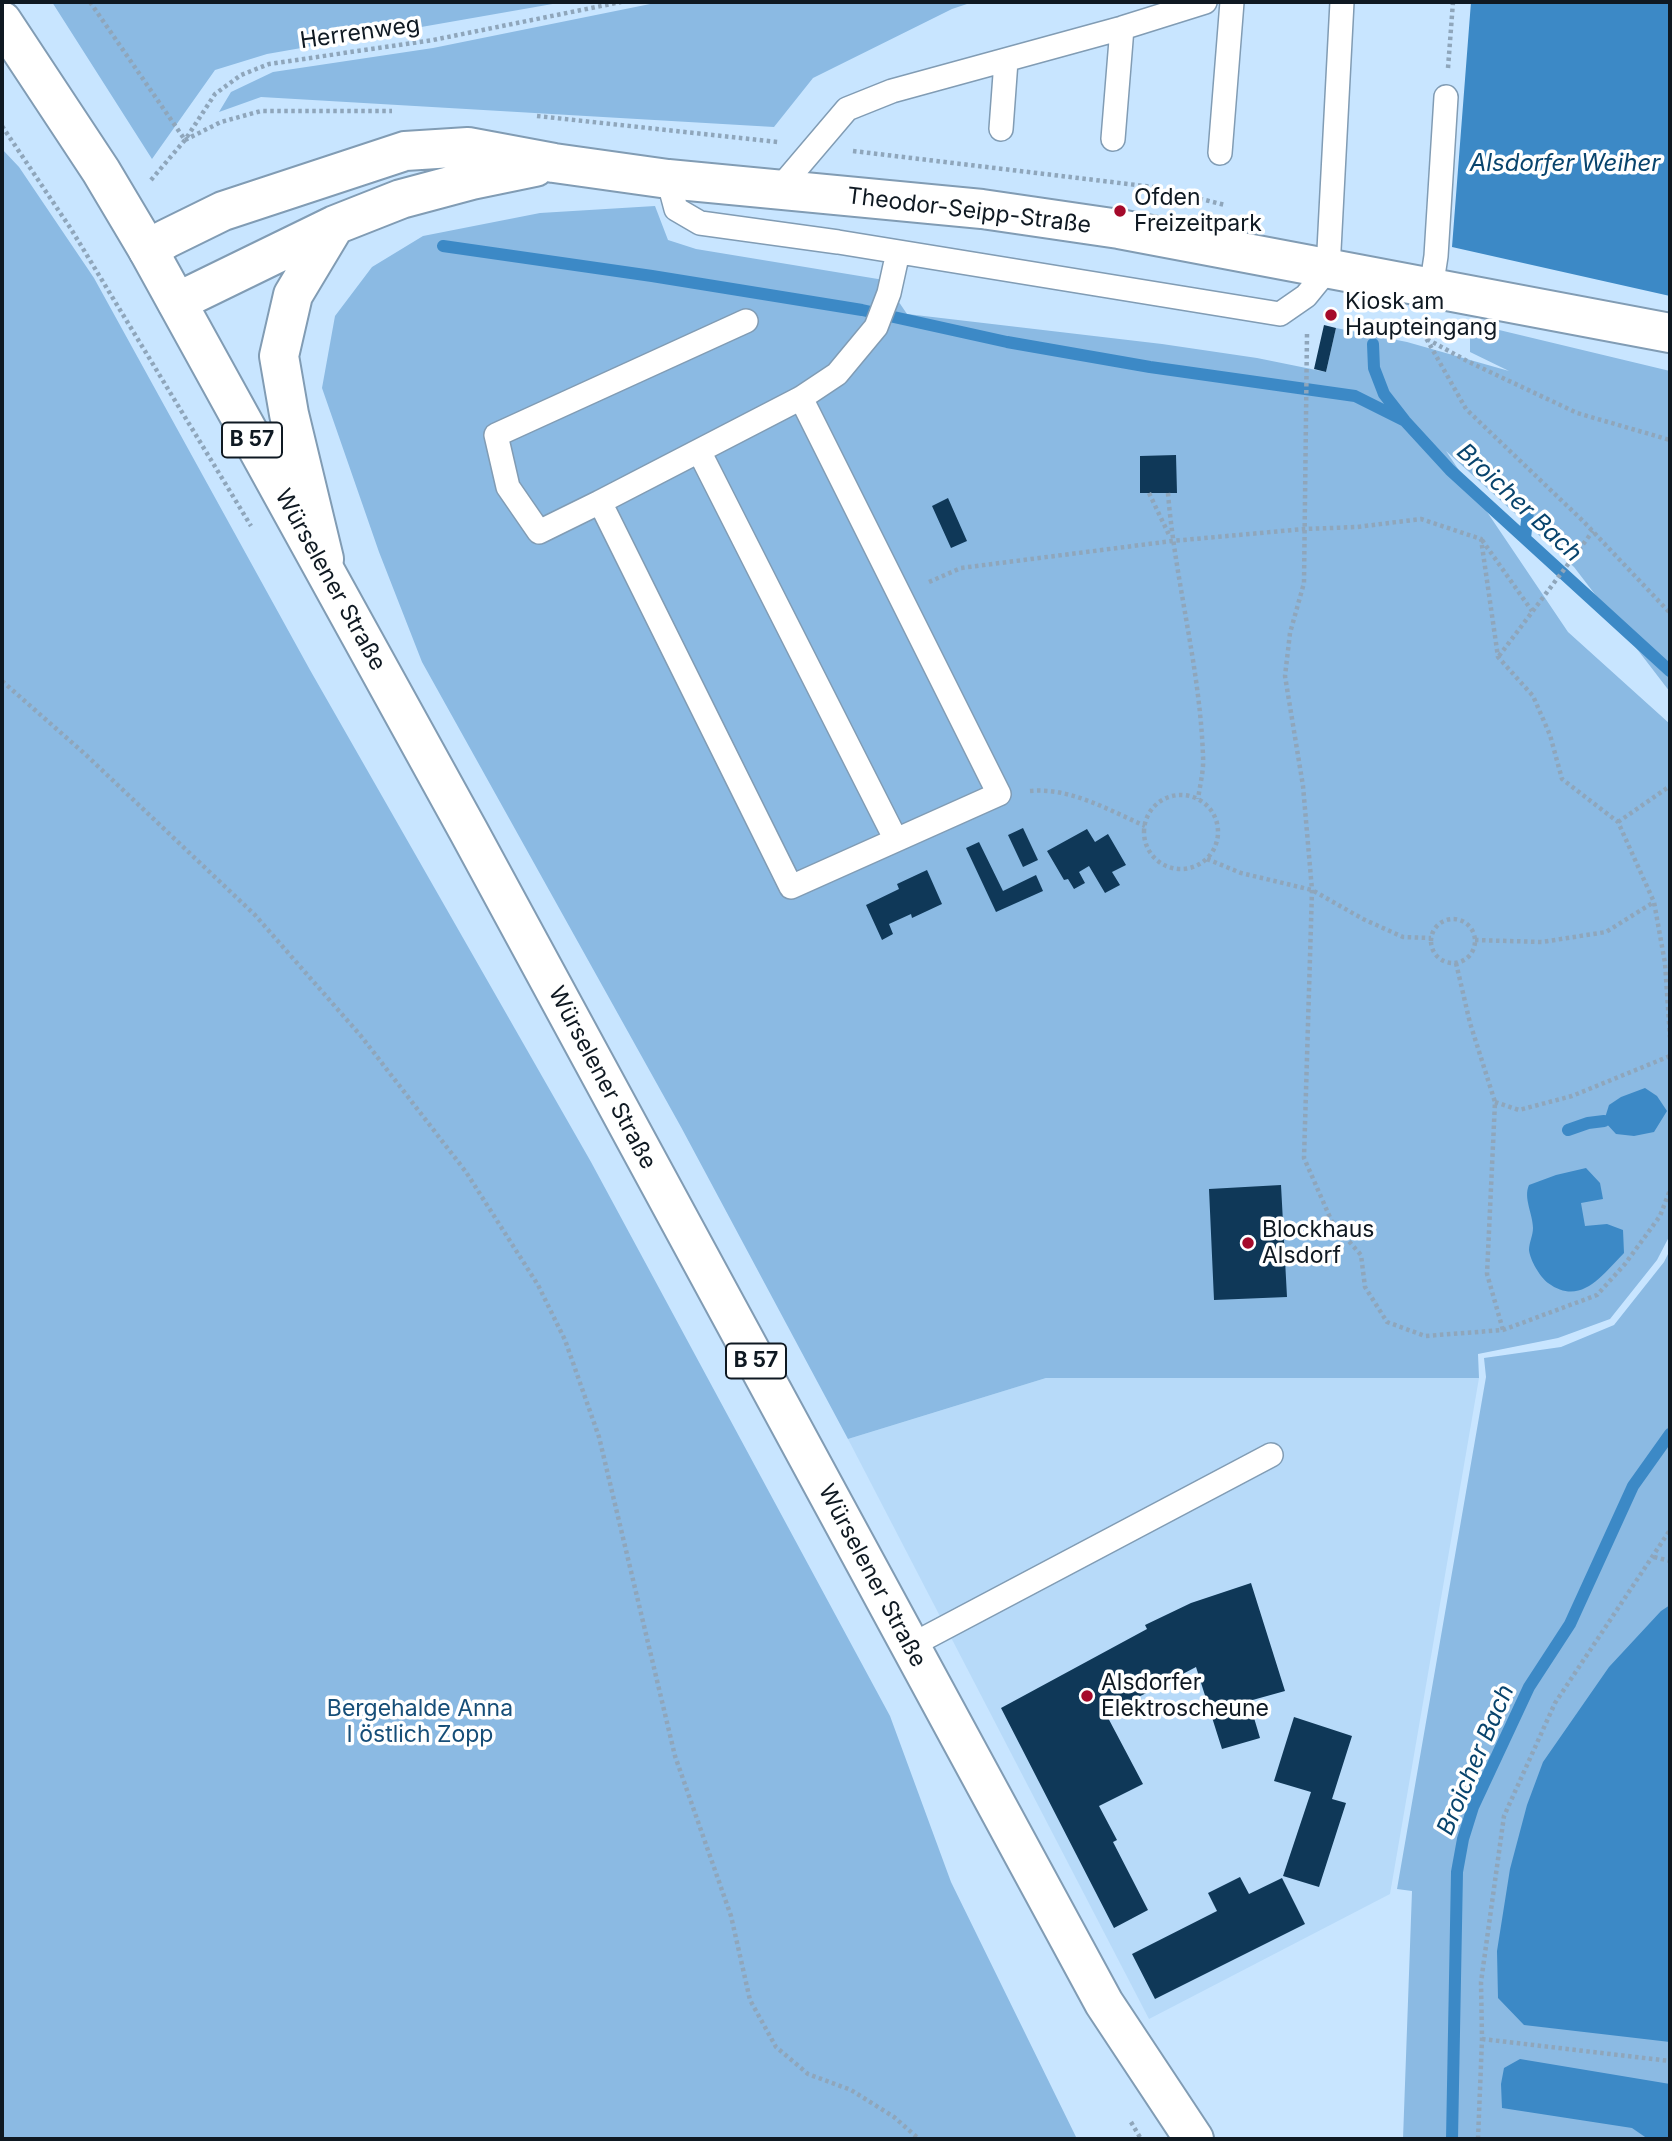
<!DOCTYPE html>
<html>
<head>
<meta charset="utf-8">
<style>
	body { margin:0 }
	#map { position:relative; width:1672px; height:2141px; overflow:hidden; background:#c8e5ff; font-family:Inter,sans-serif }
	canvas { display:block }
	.frame { position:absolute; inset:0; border:4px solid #0f1922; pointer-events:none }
</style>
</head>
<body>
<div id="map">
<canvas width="1672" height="2141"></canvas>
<div class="frame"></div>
</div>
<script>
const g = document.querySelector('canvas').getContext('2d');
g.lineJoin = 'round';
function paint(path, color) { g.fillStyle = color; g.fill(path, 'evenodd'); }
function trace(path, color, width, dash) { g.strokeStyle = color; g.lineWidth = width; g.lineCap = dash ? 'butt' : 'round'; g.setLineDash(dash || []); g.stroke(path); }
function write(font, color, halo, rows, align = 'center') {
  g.font = font + ' Inter,sans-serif'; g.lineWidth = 7; g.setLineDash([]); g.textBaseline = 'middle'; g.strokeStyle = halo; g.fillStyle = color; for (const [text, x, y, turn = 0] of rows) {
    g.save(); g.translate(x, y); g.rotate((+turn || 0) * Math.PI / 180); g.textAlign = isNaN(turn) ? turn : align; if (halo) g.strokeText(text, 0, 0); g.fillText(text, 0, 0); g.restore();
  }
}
const built = new Path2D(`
	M1046 1378H1479L1390 1894 1149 2019 848 1439Z`);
const green = new Path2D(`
	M52 2H564L267 54 215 70 152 159Z
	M660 2H973L952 9 813 78 774 127 261 97 219 112 231 92 273 72 433 48Z
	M2 149 19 167 94 278 310 670 591 1162 890 1716 951 1882 1077 2139H2Z
	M655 206 668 240 696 249 884 280 907 314 1162 344 1257 358 1326 372 1336 328 1407 342 1509 371 1470 352V323L1670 371V692L1574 567 1446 451 1568 632 1670 724V1235L1657 1260 1610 1319 1558 1338 1478 1354 1479 1378H1046L848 1439 681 1127 422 662 379 552 322 388 335 316 372 267 423 236 540 213Z
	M1670 1250V2139H1403L1412 1891 1397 1889 1486 1377 1484 1358 1561 1347 1614 1325 1664 1262Z`);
const water = new Path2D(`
	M1471 2H1670V296L1452 247Z
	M1645 1088 1657 1096 1667 1111 1654 1132 1634 1136 1616 1134 1604 1121 1609 1105 1621 1097Z
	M1586 1168 1600 1183 1603 1199 1581 1203 1585 1226 1607 1224 1623 1230 1624 1253C1602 1275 1581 1307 1548 1283 1540 1277 1530 1260 1529 1250 1529 1243 1533 1235 1533 1228 1533 1214 1523 1198 1529 1185L1556 1175Z
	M1670 1605V2042L1524 2025 1498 1998 1497 1951 1510 1869 1527 1805 1543 1762 1609 1667 1661 1611Z
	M1520 2059 1670 2084V2139H1648L1632 2128 1502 2108 1501 2084 1504 2068Z`);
const stream = new Path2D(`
	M443 246 652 276 862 310 1007 342 1150 367 1355 396 1405 421
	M1373 344 1374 368 1384 394 1405 421 1450 470 1670 671
	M1525 538 1528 512
	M1568 1130 1588 1123 1604 1121
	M1452 2139 1457 1872 1463 1839 1473 1807 1529 1687 1570 1624 1633 1486 1670 1434`);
const building = new Path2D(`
	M1324 325 1336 328 1326 372 1314 369Z
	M1176 455 1177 493H1140V456Z
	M948 498 967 541 951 548 932 506Z
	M1023 828 1038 860 1023 867 1008 835Z
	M1087 829 1095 842 1108 834 1126 865 1112 872 1120 885 1105 893 1089 866 1079 872 1085 883 1074 889 1068 879 1064 880 1047 851Z
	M979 842 1003 891 1036 875 1043 891 996 912 966 848Z
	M927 870 942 904 912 918 911 914 889 924 893 934 882 940 866 905 899 889 897 884Z
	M1281 1185 1287 1297 1214 1300 1209 1189Z
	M1251 1583 1285 1691 1249 1701 1260 1738 1222 1749 1196 1667 1106 1714 1143 1784 1099 1806 1117 1840 1113 1842 1148 1910 1114 1928 1001 1708 1147 1629 1145 1625 1191 1603Z
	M1294 1717 1352 1736 1332 1799 1346 1803 1319 1887 1283 1876 1311 1792 1274 1781Z
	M1240 1877 1249 1894 1282 1878 1305 1924 1155 1999 1132 1954 1217 1911 1208 1893Z`);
const path = new Path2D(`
	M90 2 185 140
	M1448 68 1453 2
	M537 116 778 142
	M2 126 71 229 251 526
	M185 140 221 122 261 111H392
	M853 151 1153 187 1225 205
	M151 180 185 140 215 94 241 75 269 64 433 40 621 2
	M1427 325 1426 338 1466 409 1583 521 1670 613
	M1307 334 1304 583 1290 633 1285 676 1303 786 1312 890 1304 1158 1332 1222 1361 1255 1365 1287 1387 1322 1425 1336 1503 1330 1597 1295 1625 1264 1660 1216 1670 1190
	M1427 339 1469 362 1577 413 1670 440
	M1149 493 1170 537
	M1168 493C1175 581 1200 667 1203 756 1204 770 1200 785 1198 799
	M1482 540 1532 611
	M929 582 961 568 1172 541 1304 529 1357 527 1421 519 1481 539 1498 657 1533 696 1550 735 1562 779 1618 822 1654 902 1665 963 1670 1037
	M1499 656 1593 531
	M2 681 85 754 255 915 361 1036 466 1172 538 1285 565 1340 599 1437 675 1756 731 1916 750 2000 776 2047 808 2074 851 2090 894 2117 919 2139
	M1030 791C1069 787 1109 810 1145 826
	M1144 832a37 37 0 1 1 74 0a37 37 0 1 1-74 0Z
	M1618 822 1670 786
	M1207 859 1241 873 1312 890 1363 919 1403 937 1431 938
	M1431 941a22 22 0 1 1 44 0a22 22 0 1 1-44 0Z
	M1475 940 1542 942 1606 932 1654 902
	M1456 963 1470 1023 1495 1102 1487 1274 1503 1330
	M1495 1102 1519 1110 1572 1096 1670 1056
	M1654 1557 1670 1561
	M1482 2039 1670 2061
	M1131 2122 1141 2139
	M1478 2139 1482 2039 1481 1982 1504 1816 1555 1703 1670 1530`);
const service = new Path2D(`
	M1001 129 1006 61
	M1113 139 1122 28
	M1220 153 1232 2
	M668 179 676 209 700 223 838 242 1280 314 1306 296 1328 269 1342 2
	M779 189 847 109 892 91 1122 28 1205 2
	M1431 289 1436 256 1446 97
	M801 398 999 794 791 887 600 502 801 398 837 374 876 327 889 293 898 252
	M699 451 896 840
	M600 502 539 532 508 487 496 435 746 321
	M910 1646 1271 1455`);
const tertiary = new Path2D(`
	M148 250 166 239 223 211 405 151 468 147 554 163 668 179 982 209 1119 229 1670 333
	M177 302 335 225 401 199 472 180 535 167
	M324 559 289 414 279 356 293 295 335 225`);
const primary = new Path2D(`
	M2 21 101 171 148 250 469 832 1104 2003 1194 2139`);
const markers = [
	[1120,211,7,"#a50a2b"],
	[1331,315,7,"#a50a2b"],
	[1248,1243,7,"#a50a2b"],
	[1087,1696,7,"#a50a2b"]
];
const shields = [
	[252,440,60],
	[756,1361,60]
];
const shieldNames = [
	["B 57",252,440],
	["B 57",756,1361]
];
const streetNames = [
	["Herrenweg",360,33,-8],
	["Theodor-Seipp-Straße",969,211,7],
	["Würselener Straße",330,580,61],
	["Würselener Straße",602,1078,62],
	["Würselener Straße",872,1576,62]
];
const poiNames = [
	["Ofden",1134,198],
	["Freizeitpark",1134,224],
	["Kiosk am",1345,302],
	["Haupteingang",1345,328],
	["Blockhaus",1262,1230],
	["Alsdorf",1262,1256],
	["Alsdorfer",1101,1683],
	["Elektroscheune",1101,1709]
];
const parkNames = [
	["Bergehalde Anna",420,1709],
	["I östlich Zopp",420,1735]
];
const waterNames = [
	["Alsdorfer Weiher",1565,164],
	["Broicher Bach",1519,503,43],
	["Broicher Bach",1476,1760,-67]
];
paint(built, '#b7daf9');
paint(green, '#8bbae3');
paint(water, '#3c89c6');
trace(stream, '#3c89c6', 12);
paint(building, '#0f3858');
trace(service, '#819cb4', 26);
trace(tertiary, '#819cb4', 42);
trace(primary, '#819cb4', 42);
trace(path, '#8fa6bb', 4.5, [3.5, 3.5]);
trace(service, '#fff', 23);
trace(tertiary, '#fff', 38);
trace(primary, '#fff', 38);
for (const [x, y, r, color] of markers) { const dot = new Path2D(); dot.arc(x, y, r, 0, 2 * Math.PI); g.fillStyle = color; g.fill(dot); trace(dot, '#fff', 2.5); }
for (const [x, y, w] of shields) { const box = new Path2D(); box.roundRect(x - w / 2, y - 17.5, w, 35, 5); g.fillStyle = '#fff'; g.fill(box); trace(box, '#0f1922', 2); }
write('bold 21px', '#0f1922', null, shieldNames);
write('23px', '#0f1922', '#fff', streetNames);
write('23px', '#0f1922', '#fff', poiNames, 'left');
write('23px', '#164e78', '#fff', parkNames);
write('italic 24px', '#08446d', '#fff', waterNames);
</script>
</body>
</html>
